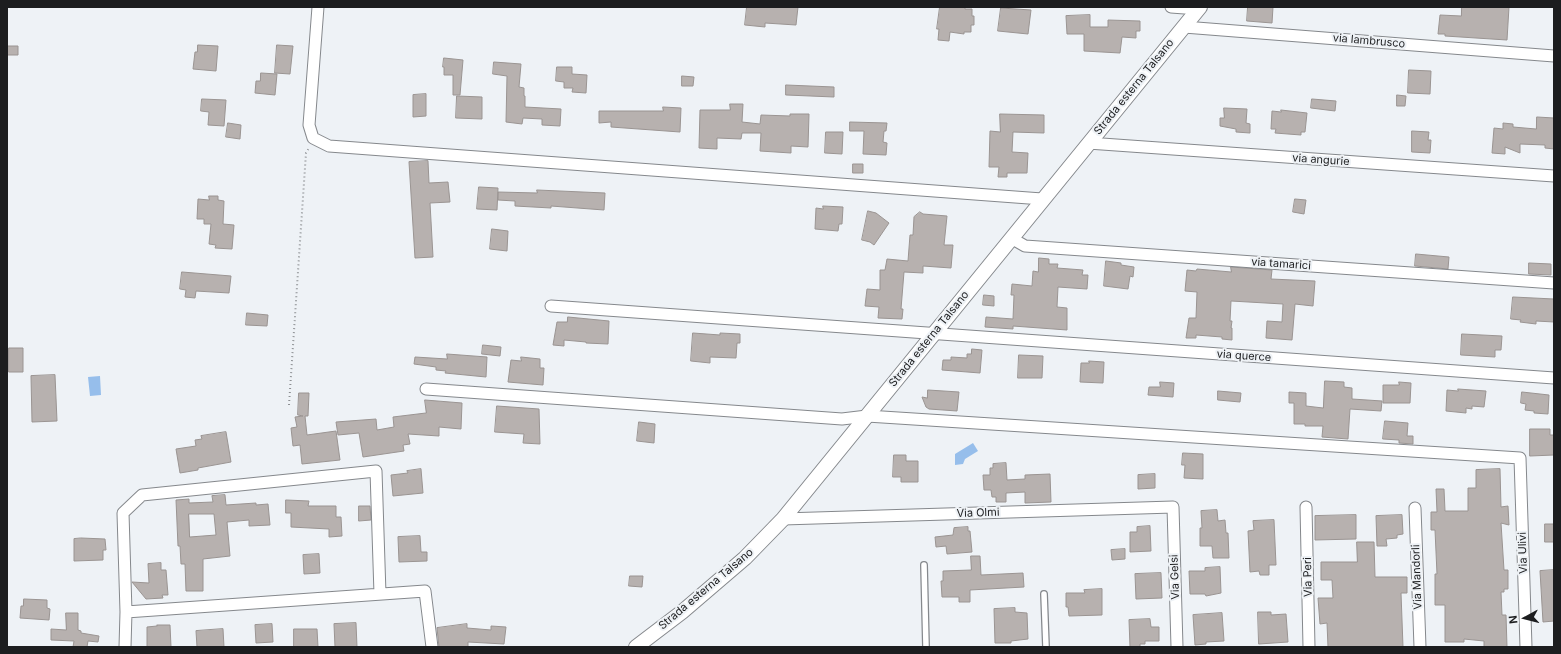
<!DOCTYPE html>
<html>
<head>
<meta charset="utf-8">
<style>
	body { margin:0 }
	#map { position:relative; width:1561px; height:654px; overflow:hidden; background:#eef2f6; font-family:Inter,sans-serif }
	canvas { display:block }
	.frame { position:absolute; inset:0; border:8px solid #1c1d1f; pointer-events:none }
	.north { position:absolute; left:1505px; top:598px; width:40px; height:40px; -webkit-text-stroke:3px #eef2f6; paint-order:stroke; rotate:263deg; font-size:11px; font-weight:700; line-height:16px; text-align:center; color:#1c1d1f }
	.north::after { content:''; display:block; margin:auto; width:14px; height:18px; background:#1c1d1f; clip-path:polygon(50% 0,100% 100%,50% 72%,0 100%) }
</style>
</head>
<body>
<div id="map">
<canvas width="1561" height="654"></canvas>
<div class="frame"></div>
<div class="north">N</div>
</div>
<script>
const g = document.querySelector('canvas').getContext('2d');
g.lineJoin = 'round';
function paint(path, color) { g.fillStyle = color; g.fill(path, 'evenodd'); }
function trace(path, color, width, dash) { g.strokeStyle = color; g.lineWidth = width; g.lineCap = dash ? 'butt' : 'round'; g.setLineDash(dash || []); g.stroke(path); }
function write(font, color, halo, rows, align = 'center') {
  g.font = font + ' Inter,sans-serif'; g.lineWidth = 4; g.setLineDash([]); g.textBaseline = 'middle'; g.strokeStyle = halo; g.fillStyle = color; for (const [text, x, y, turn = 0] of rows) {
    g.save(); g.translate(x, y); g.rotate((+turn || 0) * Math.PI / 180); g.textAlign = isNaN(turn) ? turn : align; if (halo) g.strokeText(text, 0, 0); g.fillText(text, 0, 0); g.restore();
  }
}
const water = new Path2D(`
	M100 376 101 395 90 396 88 377Z
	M973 443 978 451 965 459 963 464 955 465V454Z`);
const building = new Path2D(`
	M747 7H798L796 25 765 23V27L745 25Z
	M940 7H965V9H972V16H974V25H971V32H964V34L950 32 949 41 938 40 939 29H937Z
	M1248 7H1273L1272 23 1247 21Z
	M1462 7H1509L1507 40 1445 36V34H1438L1440 15 1461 16Z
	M1001 8 1031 10 1028 34 998 31Z
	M1090 15V27H1108V20L1140 21V31H1136V38L1122 37 1120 53 1084 51V34H1067L1066 16Z
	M198 45 218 46 216 71 193 69 195 52H197Z
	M277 45 293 46 290 74 275 73Z
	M7 46H18V55H7Z
	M444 58 463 60 460 95H453V75H444V67H443Z
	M494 62 521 64 519 87 524 88V96H525V107L561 109 560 126 542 125V119L523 118 522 124 506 122 507 76 493 74Z
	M557 67H572V74L587 75 586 93 572 92 573 88H564V82L556 81Z
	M1409 70 1431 71 1430 94 1408 93Z
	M261 73 277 74 275 95 255 93 256 81H260Z
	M682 76 694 77 693 86H682Z
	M786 85 834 87V97L786 95Z
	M426 94V116L413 117V95Z
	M1397 95 1406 96 1405 106H1397Z
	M457 96 482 97V119L456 118Z
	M202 99 226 100 224 126 208 125 209 112 201 111Z
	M1312 99 1336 101 1335 111 1311 108Z
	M730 104H743L742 122 760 124 761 115 790 116V114H809L808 147 791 146V153L760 151 761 133H742L741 139 717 138V149L699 148 700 110H730Z
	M663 107 681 108 680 132 611 127V122L599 123V111H663Z
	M1224 108 1247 109 1246 123 1250 124V133L1236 132V129L1220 126V118H1224Z
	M1281 110 1307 113 1305 132H1301V135L1275 133 1276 129H1271L1272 111 1281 112Z
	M1000 114 1044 115V133L1013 132 1012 152 1028 153 1027 173H1007V177H998L999 167H989L990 131 1000 132Z
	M1537 117 1554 118V149L1545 148V145L1520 144V153L1505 147V154L1492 153 1494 128 1503 129V123L1513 124V127L1536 129Z
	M850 122 887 123 886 131H884L883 142 887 143 886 155 863 154 864 131H850Z
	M228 123 241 125 240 139 226 137Z
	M1412 131 1429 132 1428 140H1431L1430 153 1412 152Z
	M826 132H843L842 154 825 153Z
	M428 161 429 183 448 182 450 202 430 203 433 257 415 258 409 162Z
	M853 164H863V173H853Z
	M479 187 498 188 497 210 477 209Z
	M537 190 605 193 604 210 551 206V208L515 206V201L498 200V192L537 193Z
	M209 196H218V200L224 201 223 224 234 225 232 249 215 248 216 245 209 244 211 224H204V219H197L198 199 209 200Z
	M1295 199 1306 200 1304 214 1293 212Z
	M823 206 843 207 842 224H839L838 231 815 229 816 208 823 209Z
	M868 211 876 213 889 223 874 245 870 242 862 240Z
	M920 212 923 214 947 216 944 245H953L951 268 923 266V273L904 272 901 309H903L902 319 878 318 879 307 865 306 867 289 880 290V270H885L887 259 908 261 910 235H913L914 217Z
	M492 229 508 231 507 251 490 249Z
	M1416 254 1449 257 1448 269 1415 266Z
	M1039 258 1049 259V264H1058L1057 268 1083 270 1082 275H1088L1087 289 1058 287 1057 307 1067 308V330L1013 326V329L985 327 986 317 1013 319 1014 295H1011L1012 284 1032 286 1033 271 1038 272Z
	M1106 261 1121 263V265L1134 267 1133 277 1130 276 1128 289 1104 286Z
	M1529 263 1551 264V275L1529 274Z
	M1231 267 1272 270 1271 279 1315 281 1313 306 1295 304 1292 340 1266 338 1267 321 1282 322 1283 304 1231 301 1230 321H1232L1231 328H1232V340L1222 339V337L1196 335V338H1186L1189 318H1196L1197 292 1185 291 1187 270 1196 271 1197 269 1231 272Z
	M182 272 231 276 229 293 196 291 195 298 185 297 186 290 180 289Z
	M984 295 994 296V306L983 305Z
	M1513 297 1554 299V322L1536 321V324L1520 322 1521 320 1511 319Z
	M247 313 268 315 267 326 246 325Z
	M568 317 609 321 608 344 586 343V342L564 340V346L553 345 557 322H567Z
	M693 333 720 335V333L740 334V343H737L736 358 710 357V363L691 361Z
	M1462 334 1502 336 1501 350H1495V357L1461 355Z
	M483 345 501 347 500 356 482 354Z
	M9 348H23V372H9Z
	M972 349 982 350 980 373 942 370 943 360H951V357L967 358V354H971Z
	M447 354 487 357 486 377 445 373 446 371 436 370V367L414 364 415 357 447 359Z
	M1019 355 1043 356 1042 378H1018Z
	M521 357 540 359V368H544L543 385 508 382 511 360 521 361Z
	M1089 361 1104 362 1103 383 1080 382 1081 363H1089Z
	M55 375 57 421 32 422 31 376Z
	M1325 381 1344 382V387L1352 388V399L1382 401 1381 411 1350 409 1348 439 1322 437 1323 426H1305V424H1294V403H1289V392L1306 393V406L1323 408Z
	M1160 382 1174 383 1173 397 1148 395 1149 387H1160Z
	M1399 382 1411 383 1410 403H1383V385H1399Z
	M1458 389 1486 391 1484 407 1472 406V409L1466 408V413L1446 411 1447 390 1458 391Z
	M928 390 959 392 957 411 929 409 926 407 922 397 927 398Z
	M1218 391 1241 393 1240 402 1218 400Z
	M1522 392 1549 395 1548 414 1534 413V411L1525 410 1526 404 1521 403Z
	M299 393H309L308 416H305L307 435 336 431 340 460 302 464 300 445 293 446 291 428 297 427 295 417 303 416 298 415Z
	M425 400 462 403 461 429 439 427V436L408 434 410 444 403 445 404 451 363 457 359 433 338 435 336 422 376 419 377 430 394 427 393 417 426 413Z
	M497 406 539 409 540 444 523 443 524 434 495 432Z
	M1385 421 1408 423 1407 436H1413V444L1399 443V440L1383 439Z
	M639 422 655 424 654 443 637 441Z
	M1530 429H1550V435H1554V455L1530 456Z
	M226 432 231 462 198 468V470L180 473 176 449 196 446 195 440 202 439 201 436Z
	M1183 453 1203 454V479L1184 478 1185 465H1182Z
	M894 455H906V461H918V482H901V477H893Z
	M1006 463 1007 480 1025 479V475L1050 474 1051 502 1025 503V492L1006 493V502H996V497H992L991 490H984L983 475H990V468H993V464Z
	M421 469 423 493 393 496 391 475 408 473 407 471Z
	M1500 469 1501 507 1508 506 1509 525 1501 523 1504 570H1508V589H1504V592H1501L1502 615H1506L1507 647H1484V641L1464 639V642H1445V605H1435V574H1437L1435 530H1431V512H1437L1436 489H1444L1445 511H1468V488H1476V470Z
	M1155 474V488L1138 489V475Z
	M225 495 226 505 256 503V505L268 504 270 525 249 526V520L227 522 230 556 203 559V591H186L185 564H181L180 546H178L176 500 189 499V503L213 502 212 496ZM189 514H214L216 535 190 537Z
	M286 500 309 501 308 506H336V517H341L342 536 329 537V529L291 527V513H286Z
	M359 506H370L371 520 359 521Z
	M1217 510 1218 521 1225 520 1226 533H1228L1229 558H1213L1212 546H1200V528H1202L1201 511Z
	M1356 515V539L1315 540V516Z
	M1402 515 1403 534 1397 535V538L1386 539 1387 546H1377L1376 516Z
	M1274 520 1276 565H1269V575H1260L1259 571 1250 572 1248 531 1254 530 1253 521Z
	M1545 524H1554V542H1545Z
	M1150 526 1151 551 1130 552V532H1137V527Z
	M968 527V531H970L972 552 947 554 946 546 936 547 935 537 953 535 954 528Z
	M420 536 421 552H427V561L399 562 398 537Z
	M81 538 105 539 106 550H103V560L74 561V539Z
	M1357 542H1374L1375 577H1407V593H1401L1403 647H1328L1327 623 1320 624 1318 598H1333L1332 580H1321V562H1357Z
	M1125 549V559L1112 560 1111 550Z
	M319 554 320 573 304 574 303 555Z
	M971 556H980L981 575 1023 573 1024 587 970 590V602H959V597H942L941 581H943V571L971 570Z
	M161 563V570H166L168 595H162L163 598 146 599 132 582 149 583 148 564Z
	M1220 567 1221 593 1206 596 1205 594H1190L1189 571H1205V568Z
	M1554 570V621L1543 622 1540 571Z
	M1161 573 1162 598 1136 599 1135 574Z
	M630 576H643L642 587 629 586Z
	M1102 589V615L1069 616 1068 607H1066V593H1085L1084 590Z
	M24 599 47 600V608L50 609 49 620 20 618 21 606H23Z
	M1015 608V612L1027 613 1028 639 1011 641V643H995L994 609Z
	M1258 612H1271V615L1286 614 1288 642 1259 644Z
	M66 613H78V630L81 631V633L99 636 98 642 88 641 87 647H73L74 641 51 640V629L66 630Z
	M1222 613 1224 641 1206 642V644L1195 645 1193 615Z
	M1150 619 1151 627H1159V641H1145V644H1140V647H1130L1129 620Z
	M356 623 357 647H335L334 624Z
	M272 624 273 642 256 643 255 625Z
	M467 624V628L491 630V626L506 627 504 644 468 642V647H439L437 628Z
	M157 625H170L171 647H147V627L157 626Z
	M223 629 224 647H197L196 631Z
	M294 629H317L318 647H294Z`);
const path = new Path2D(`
	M289 405 306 153 309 148`);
const service = new Path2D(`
	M924 565 926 647
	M1044 594 1046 647`);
const minor = new Path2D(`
	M318 7 309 125 313 138 329 146 1042 199
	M1171 7 1198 9
	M1184 27 1554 56
	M1088 143 1554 176
	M1011 238 1025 246 1554 283
	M551 306 1554 378
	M426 389 842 419 867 416 1520 458 1526 647
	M1306 507 1309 647
	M1415 508 1420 647
	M783 519 1173 507 1177 647
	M126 612 425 591 432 647
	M125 647 126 612 123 513 142 495 376 471 380 594`);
const tertiary = new Path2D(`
	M636 647 682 612 745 558 783 519 1200 7`);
const streetNames = [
	["via lambrusco",1369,41,5],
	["Strada esterna Talsano",1134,87,-51],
	["via angurie",1321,160,4],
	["via tamarici",1281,264,4],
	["Strada esterna Talsano",929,339,-51],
	["via querce",1244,356,4],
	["Via Olmi",978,513,-2],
	["Via Ulivi",1523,553,-92],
	["Via Gelsi",1175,577,-92],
	["Via Peri",1308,577,-91],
	["Via Mandorli",1417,577,-92],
	["Strada esterna Talsano",706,589,-40]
];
paint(water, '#96beeb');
paint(building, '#b7b1af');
trace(building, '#9a9492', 1);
trace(service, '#85888c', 8);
trace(minor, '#85888c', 13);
trace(tertiary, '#85888c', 16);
trace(path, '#8d9093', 2, [1, 3]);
trace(service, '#fff', 5.5);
trace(minor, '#fff', 11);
trace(tertiary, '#fff', 14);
write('11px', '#1c1d1f', '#eef2f6', streetNames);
</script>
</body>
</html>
